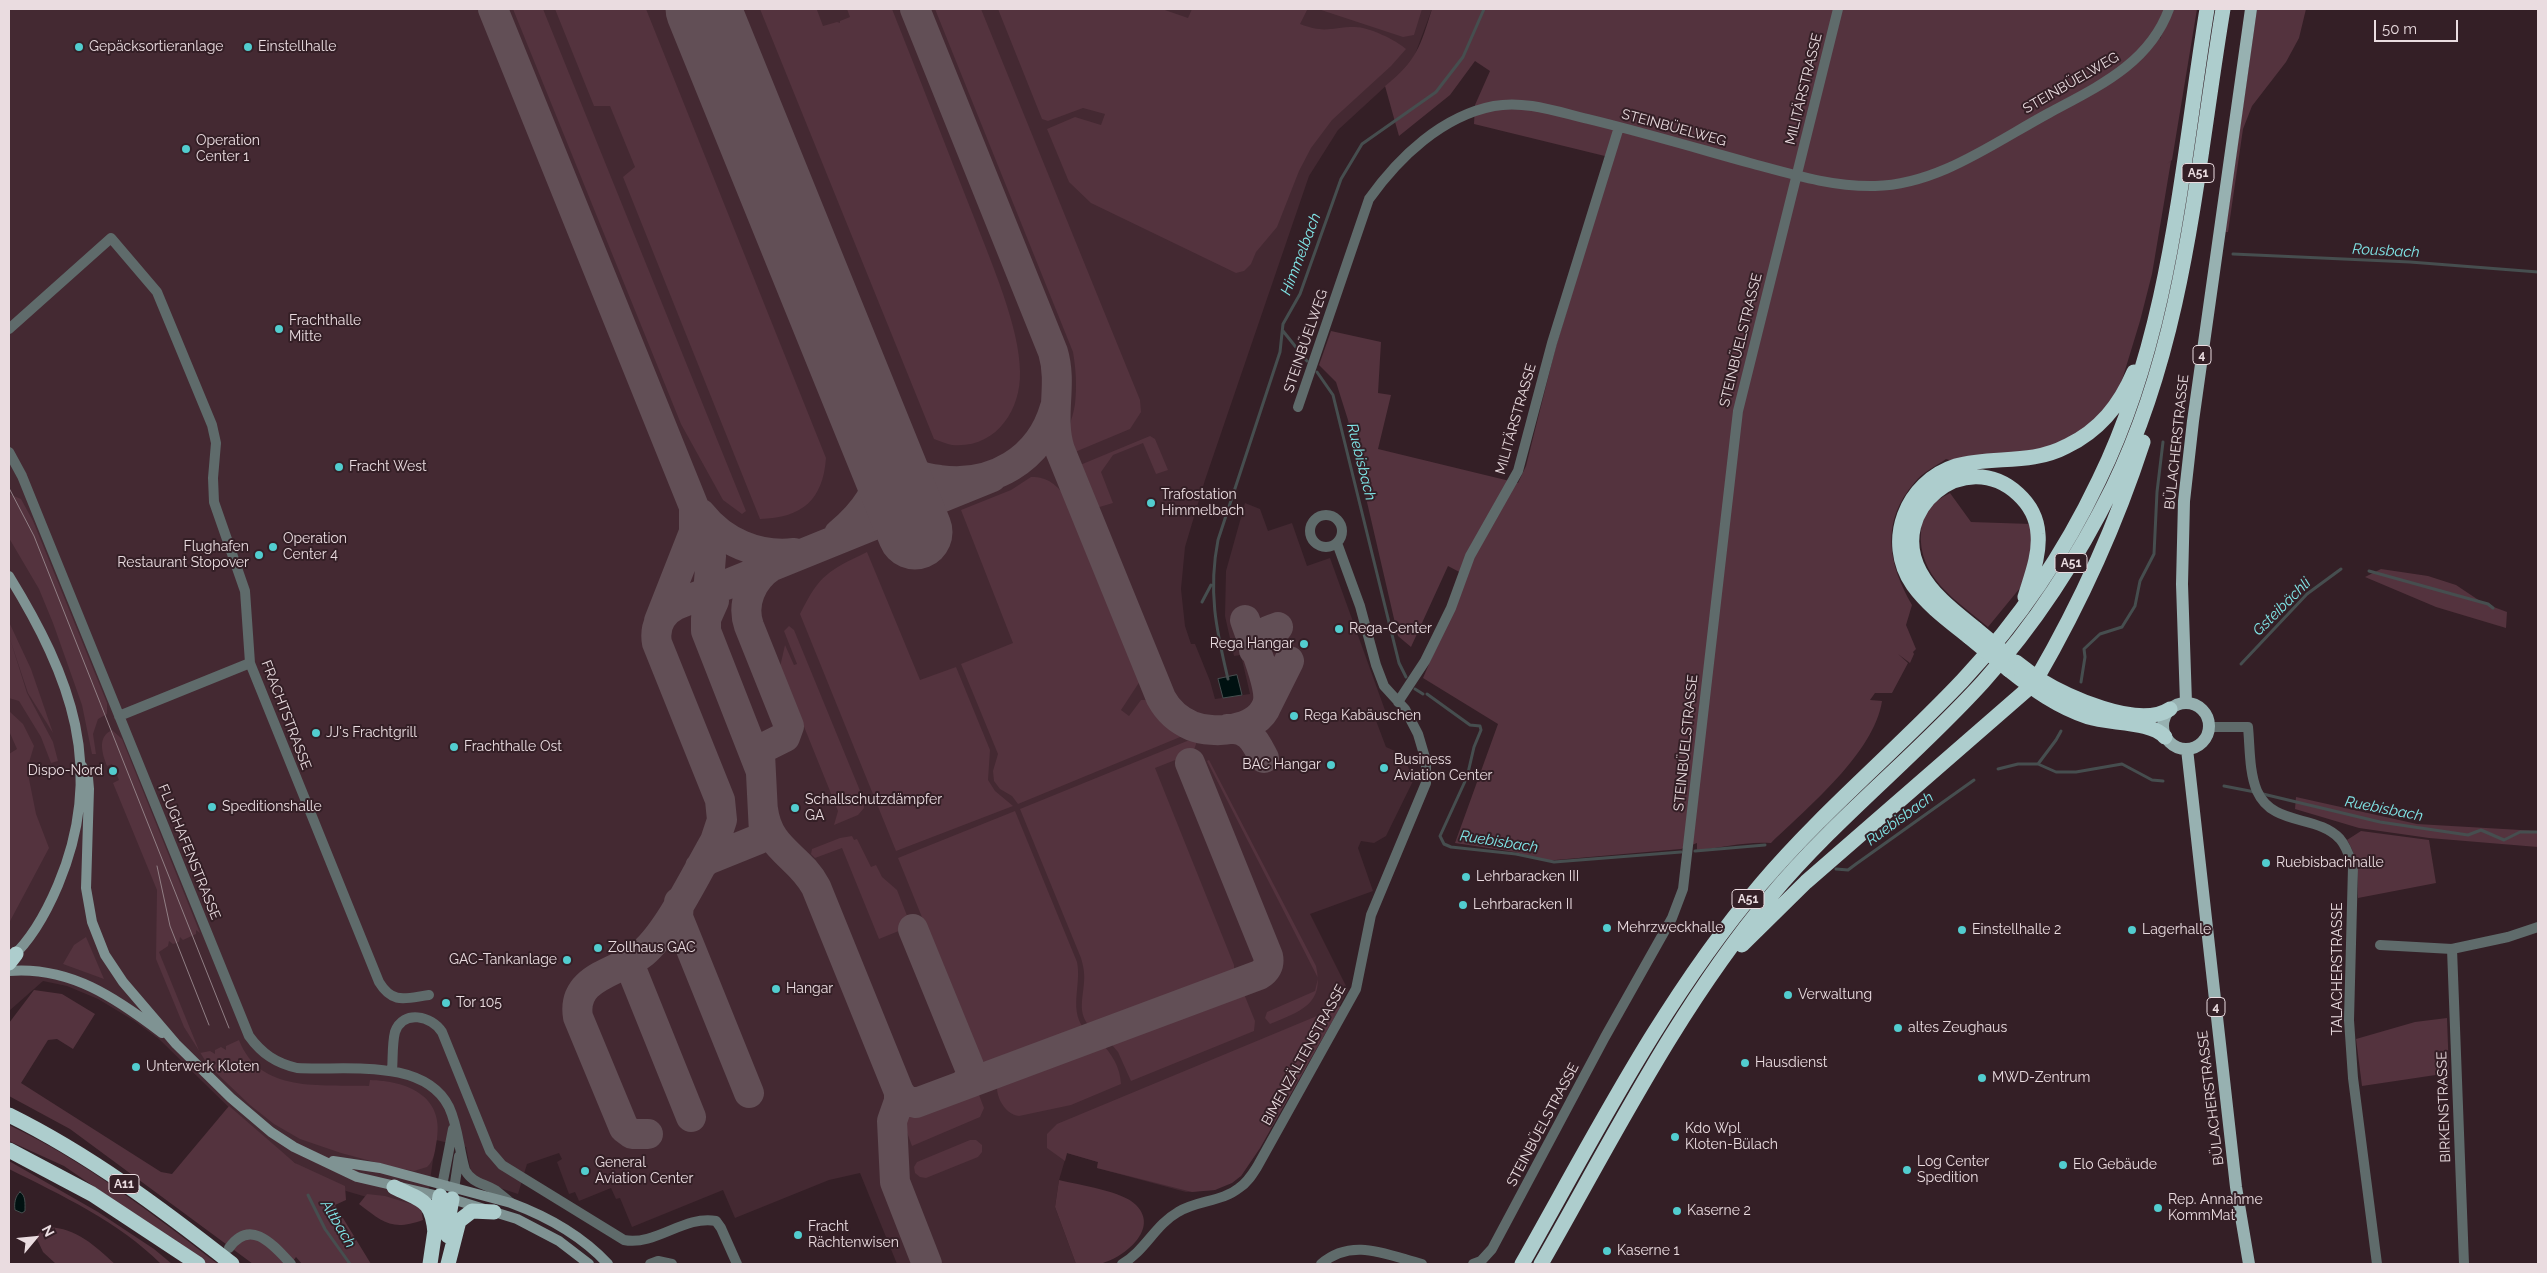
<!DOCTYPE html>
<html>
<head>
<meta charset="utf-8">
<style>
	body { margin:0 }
	#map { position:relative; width:2547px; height:1273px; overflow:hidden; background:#341f26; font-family:Raleway,sans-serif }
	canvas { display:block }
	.frame { position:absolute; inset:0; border:10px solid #eadce0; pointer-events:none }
	.north { position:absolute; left:10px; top:1213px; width:50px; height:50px; -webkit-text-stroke:4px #341f26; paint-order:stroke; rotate:62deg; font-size:14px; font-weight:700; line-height:20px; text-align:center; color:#eadce0 }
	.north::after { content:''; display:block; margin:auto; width:18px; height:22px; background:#eadce0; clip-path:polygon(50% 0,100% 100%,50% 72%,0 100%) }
	.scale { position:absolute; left:2374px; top:20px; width:84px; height:22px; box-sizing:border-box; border:2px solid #eadce0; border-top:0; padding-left:6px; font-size:15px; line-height:18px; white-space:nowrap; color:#eadce0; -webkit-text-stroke:4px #341f26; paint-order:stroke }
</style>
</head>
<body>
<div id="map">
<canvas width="2547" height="1273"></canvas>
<div class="frame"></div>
<div class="north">N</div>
<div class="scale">50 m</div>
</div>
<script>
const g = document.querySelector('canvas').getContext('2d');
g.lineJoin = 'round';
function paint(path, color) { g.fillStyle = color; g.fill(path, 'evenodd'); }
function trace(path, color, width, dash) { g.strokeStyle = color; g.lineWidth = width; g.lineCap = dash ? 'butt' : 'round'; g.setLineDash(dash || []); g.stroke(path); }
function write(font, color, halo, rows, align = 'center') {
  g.font = font + ' Raleway,sans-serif'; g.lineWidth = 4; g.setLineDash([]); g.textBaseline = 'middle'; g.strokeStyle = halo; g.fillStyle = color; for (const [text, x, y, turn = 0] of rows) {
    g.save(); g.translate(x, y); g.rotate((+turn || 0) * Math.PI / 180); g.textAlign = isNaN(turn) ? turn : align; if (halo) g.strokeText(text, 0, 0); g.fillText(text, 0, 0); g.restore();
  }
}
const built = new Path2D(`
	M9 9H1432L1414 57 1401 72 1338 130 1309 176 1205 480 1185 547 1181 589 1185 626 1191 644H1195L1210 681 1215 699 1250 694 1241 655 1234 656 1225 616 1226 571 1245 503 1260 509 1268 531 1292 523 1307 566 1330 558 1386 713 1375 718 1386 747 1404 755 1413 781 1386 836 1374 843 1361 841 1358 848 1373 891 1310 914 1348 990 1260 1148 1241 1176 1215 1190 1186 1192 1097 1168 1098 1162 1067 1153 1059 1180 1055 1207 1076 1264H897L860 1173 829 1180 735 1218 723 1190 632 1227 620 1198 616 1199 611 1188 579 1201 575 1192 569 1194 557 1162 562 1159 559 1153 527 1164 518 1194 482 1182 471 1172 466 1147 436 1140 425 1214 346 1191 304 1170 247 1125 159 1039 133 1020 98 999 67 986 43 981 9 1011Z`);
const green = new Path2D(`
	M513 9H543L746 511 742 514 723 500 681 424Z
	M555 9H646L826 458C823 500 802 518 760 519L623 177 635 167 610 106H594Z
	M760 9H820L817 10 823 26 837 22 840 23V21L850 17 847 9H892C920 79 947 150 975 220 991 262 1020 328 1020 372 1021 411 995 449 952 445 947 444 940 441 934 439Z
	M935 9H981L1140 400 1141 412 1130 429 1075 452 1071 449C1065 427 1072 424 1075 404 1077 386 1076 370 1073 352Z
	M998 9H1162L1188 18 1192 9H1303L1307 10 1300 24C1326 34 1330 27 1355 27 1369 27 1396 40 1406 49L1391 66 1332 120 1311 148 1299 171 1277 227 1256 252 1251 264 1244 271 1236 273 1091 203 1069 182 1047 129 1075 117 1101 125 1105 114 1083 108 1048 121 1042 119Z
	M1318 9H1422L1414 35 1403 37Z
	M1432 9H2164L2161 19 2160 39 2173 9H2197L2172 160 2167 164 2171 161 2152 274 2140 321 2119 390 2105 411 2084 432 2040 451 1953 461 1946 459C1936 466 1922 473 1915 482 1880 522 1888 563 1912 605L1906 625 1916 649 1913 652 1914 654 1910 663 1898 654 1908 663 1892 693H1875L1870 700 1882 701C1874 753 1808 807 1771 843 1747 841 1721 848 1697 850V843L1681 849 1544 861 1515 852 1455 843 1498 724 1423 678 1467 576 1448 566 1411 647 1398 636 1348 420 1336 382 1319 365 1331 331 1381 342 1378 393 1391 395 1378 449 1518 483 1526 466 1556 346 1613 158 1474 124 1475 105 1490 71 1475 61 1450 95 1399 136 1385 86C1417 60 1420 47 1432 9Z
	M2257 9H2306L2299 38 2286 62 2252 106 2243 129 2228 232H2225Z
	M1150 436 1155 439 1168 470 1156 474 1143 443 1113 455 1101 472 1113 503 1096 508 1093 504 1080 465Z
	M1031 477C1049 477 1056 485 1067 498L1142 678 1121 710 1129 716 1141 700H1150C1158 716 1170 726 1185 735L1018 804 1012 796 1000 789 994 781 993 771 998 754 961 664 1013 643 961 510 1011 490Z
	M1950 493 1971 522 2031 524V564L2020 588 1988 627C1956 600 1917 577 1921 531 1923 510 1933 502 1950 493Z
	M9 494 21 499 33 521 107 703V714L98 719 93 734 96 754H92L82 705 53 623 39 589 9 538Z
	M867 552 920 680 956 667 990 750 988 780 995 791 1013 806 896 851 800 614C820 574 828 571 867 552Z
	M2381 569 2428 576 2456 585 2483 603 2507 612 2506 628 2436 607 2365 577Z
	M9 622 31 669 53 733 28 693 10 639 27 693 53 742 58 761 51 763 41 737 19 701 9 698Z
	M789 626 794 630 863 798 864 808 858 815 834 825 838 811 780 667 785 645 794 665 797 664 784 631Z
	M9 711 23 724 34 746 27 769 36 814 49 848 9 923V754L17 749 9 731Z
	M112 730 122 739 200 933 196 930V934L183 940 180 937 179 942 173 944 169 941 168 946 159 952 200 1053 210 1051 215 1054V1050L221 1047 226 1050V1046L239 1040C260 1094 321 1084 369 1086L370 1080C406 1081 444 1095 437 1139 435 1149 435 1160 427 1167L414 1171 397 1168 341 1153 300 1139 274 1124 250 1105 208 1065 184 1027 156 959 157 890 113 783 119 780 112 764 107 766C102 753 97 737 112 730Z
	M1192 739 1197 741 1193 753 1155 768 1234 965V974L1227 980 1094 1030C1076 1016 1083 1000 1084 982 1085 973 1083 965 1081 958L1020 809Z
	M1209 760 1316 966C1325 1005 1300 1011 1270 1024L1265 1018 1267 1012 1315 991 1318 978 1207 761Z
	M2296 797 2417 824 2538 831V847L2429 838 2359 828 2295 809Z
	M1015 811 1077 962C1082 986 1067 1012 1087 1032L991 1067 979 1058 898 858Z
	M2361 831 2429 840 2436 883 2358 898C2358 877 2359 859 2347 840Z
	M852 836 854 840 857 839 871 867 876 865 882 877 897 890 911 926 879 939 842 848 815 858 811 854 812 849 840 838Z
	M86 937 104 979 63 964 74 945Z
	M34 990 62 994 95 1014 73 1049 57 1039 48 1040 21 1083 161 1172 172 1174 229 1106 295 1163 345 1186 346 1200 335 1205 371 1264H302L296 1257 291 1264H253L70 1129 9 1096V1023Z
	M1233 992 1244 994 1255 1021 1254 1031 1131 1081 1118 1052 1107 1039Z
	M1341 1006 1260 1148 1241 1176 1232 1183 1215 1190 1192 1192 1097 1168 1098 1162 1067 1153 1065 1161 1047 1148V1134L1057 1124Z
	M2447 1018 2449 1073 2362 1086 2356 1039 2415 1022Z
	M1100 1041C1112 1055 1120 1066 1121 1084L1071 1105 1019 1116C1004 1115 990 1089 1001 1077Z
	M976 1087 984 1108 980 1117 912 1146 901 1116Z
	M9 1125C85 1161 151 1213 218 1264H207L64 1166 9 1141Z
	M970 1140H976L982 1145V1152L978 1157 926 1178 920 1177 915 1173 914 1167 917 1162Z
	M9 1161 98 1212 154 1249 172 1264H161C119 1222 61 1195 9 1169Z
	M1059 1180C1079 1185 1123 1191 1136 1205 1160 1229 1124 1257 1103 1263 1095 1266 1084 1264 1076 1264L1055 1207Z
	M367 1194 385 1196 421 1207 423 1220C392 1231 384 1223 359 1204Z
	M48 1227C77 1228 95 1246 115 1264H56L43 1252 36 1237 43 1229Z`);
const water = new Path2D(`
	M1237 675 1242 695 1223 698 1218 679Z
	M20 1192C26 1195 25 1204 25 1211L22 1213 15 1210C14 1204 15 1196 20 1192Z`);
const stream = new Path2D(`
	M2233 254 2410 262 2538 272
	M1283 331 1307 361
	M1317 372 1333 395 1399 663 1406 677
	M2369 571 2488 604 2493 608
	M1202 602 1211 585
	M2241 664 2307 594 2341 569
	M1228 679C1216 629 1208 591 1218 540L1280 352 1283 324 1300 294 1341 179 1362 144 1436 92 1463 57 1484 9
	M2081 682 2085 657 2084 649 2100 634 2122 627 2135 606 2140 581 2154 554 2157 492 2163 442
	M1415 689 1423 694
	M1427 694 1470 725 1480 726 1481 730 1474 747 1467 777 1440 836 1444 844 1451 847 1516 854 1554 862 1681 852
	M2038 764 2056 740 2061 731
	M1998 769 2018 764H2038L2056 772H2076L2122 764 2152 780 2163 781
	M2224 786 2255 792
	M2263 794 2380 822 2468 835 2481 830 2504 840 2520 832H2538
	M1695 851 1765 845
	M1836 869 1848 870 1856 864 1974 780
	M308 1195 325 1229 350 1264`);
const taxiway = new Path2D(`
	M493 9 709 544 711 556 706 619
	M915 9 1053 352C1063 385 1049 417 1060 450L1161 698C1168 711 1178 720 1192 726 1213 734 1257 732 1267 705 1273 688 1251 639 1245 620
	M872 426C877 436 880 448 888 456 902 470 921 478 940 480 992 487 1040 460 1055 407
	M701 514C723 542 758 557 794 553
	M839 534C868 510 892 477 877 438
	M714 601 706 619V631L760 769
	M659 621 694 532V508
	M1254 650C1253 634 1266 632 1278 627
	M1267 705 1289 661
	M1228 729C1249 727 1255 741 1264 758
	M763 809C768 850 799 855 816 887L899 1092 905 1100 916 1103 1259 975C1266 971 1270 965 1268 956L1190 763
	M700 867 707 860 759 839 764 833 760 754 765 747 785 737 789 726 749 626C741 603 752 579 772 566
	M679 902 678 917 749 1093
	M913 929 971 1071 970 1079 964 1084
	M629 963 691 1117
	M899 1092V1101L892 1121 895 1182 927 1264
	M648 1134H632L624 1128 578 1017C571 976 619 973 643 953 669 931 697 872 715 841L722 820 720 800 657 643C654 627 661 613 676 605L992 477`);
const runway = new Path2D(`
	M703 9 915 532`);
const street = new Path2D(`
	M9 329 111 238 157 292 212 425 216 443 213 478 214 502 245 591 250 663 379 982C393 1005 406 998 429 995
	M1298 407 1369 199C1399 157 1442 116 1494 106 1525 100 1558 112 1588 119 1642 132 1696 148 1750 163 1791 174 1832 187 1875 186 1938 185 1995 142 2049 113 2097 87 2149 64 2169 9
	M9 452 22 476 41 523 249 1036C262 1054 276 1063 297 1068 344 1071 424 1057 449 1107 458 1126 459 1150 465 1170 472 1183 483 1183 495 1190 500 1194 505 1198 511 1203
	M1310 531a16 16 0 1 1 32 0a16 16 0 1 1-32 0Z
	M1398 702 1425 661 1451 608 1470 556 1518 471 1552 343 1619 127
	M119 716 250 663
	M2208 727H2248C2250 747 2249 772 2257 791 2273 827 2317 814 2340 839 2347 847 2350 858 2353 867L2349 1020 2353 1078 2377 1264
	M2380 945 2452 949 2508 937 2538 927
	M2452 949 2464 1264
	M392 1071C393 1059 392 1044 395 1032 403 1009 432 1016 442 1032L490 1151 502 1165 624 1240C656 1246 684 1215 716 1221L721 1228 737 1264
	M441 1191 453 1129
	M453 1196 459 1156
	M229 1248C251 1217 274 1246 291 1264
	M650 1264 658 1261 672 1264
	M1122 1264C1145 1251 1155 1225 1178 1212 1197 1200 1222 1202 1239 1188 1247 1183 1252 1175 1257 1167L1356 989 1371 915 1426 783V761L1418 734 1405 709 1384 686 1376 665 1360 606 1337 543
	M1321 1264C1352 1237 1387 1255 1422 1264
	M1473 1264 1481 1261 1492 1249 1605 1037 1672 918 1683 889 1738 411 1838 9`);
const secondary = new Path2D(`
	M9 576C71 677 107 769 58 885 47 911 32 939 11 958
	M82 766 88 778 89 789 86 888 92 922 105 955 123 982 176 1044 231 1098 271 1132 294 1147 357 1177 452 1199 517 1219 559 1241 589 1264
	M9 971C70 966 116 998 162 1033
	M333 1161 380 1168 511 1203C546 1216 582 1236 608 1264`);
const primary = new Path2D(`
	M2186 703 2182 584 2184 501 2193 421 2251 9
	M2163 726a23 23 0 1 1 46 0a23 23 0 1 1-46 0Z
	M2187 749 2236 1187 2249 1264`);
const highway = new Path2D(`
	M2143 442C2116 525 2081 602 2037 678 2066 696 2138 730 2170 709
	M1976 629C1955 612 1933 596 1920 572 1886 510 1965 445 2018 494 2029 504 2037 518 2038 534 2040 555 2031 577 2025 597
	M1969 637C1949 621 1928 606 1913 585 1883 541 1906 482 1956 466 1993 455 2029 466 2067 446 2100 430 2120 405 2134 372
	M2009 670C2034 690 2058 707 2088 717 2110 724 2151 721 2165 737
	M1742 945 1806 882 2030 687 2037 678 2016 662
	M9 963 16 954
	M9 1115C90 1155 162 1209 232 1264
	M9 1150 92 1194 198 1264
	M394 1187C422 1201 432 1199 435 1233
	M448 1236 447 1227 452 1199
	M430 1264 440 1196
	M448 1264 459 1221 472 1211 494 1212
	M1522 1264C1595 1135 1664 998 1761 884 1823 811 1897 750 1963 680 2018 621 2064 554 2099 480 2171 332 2181 169 2207 9
	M1541 1264C1612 1140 1678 1007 1770 897 1835 819 1915 757 1983 682 2035 624 2078 558 2113 487 2186 337 2196 171 2223 9`);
const tram = new Path2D(`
	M9 488 34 536 229 1028
	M157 866 170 926 209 1025`);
const highwayBridge = new Path2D(`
	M1976 629 2005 653
	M1969 637 2009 670`);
const markers = [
	[79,47,5,"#52cdcf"],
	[248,47,5,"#52cdcf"],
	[186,149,5,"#52cdcf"],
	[279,329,5,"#52cdcf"],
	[339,467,5,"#52cdcf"],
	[1151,503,5,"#52cdcf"],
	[273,547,5,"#52cdcf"],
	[259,555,5,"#52cdcf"],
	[1339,629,5,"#52cdcf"],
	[1304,644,5,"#52cdcf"],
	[1294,716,5,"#52cdcf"],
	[316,733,5,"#52cdcf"],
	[454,747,5,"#52cdcf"],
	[1331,765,5,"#52cdcf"],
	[1384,768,5,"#52cdcf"],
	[113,771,5,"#52cdcf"],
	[212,807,5,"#52cdcf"],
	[795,808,5,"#52cdcf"],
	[2266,863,5,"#52cdcf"],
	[1466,877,5,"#52cdcf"],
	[1463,905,5,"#52cdcf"],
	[1607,928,5,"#52cdcf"],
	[1962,930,5,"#52cdcf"],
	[2132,930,5,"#52cdcf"],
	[598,948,5,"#52cdcf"],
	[567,960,5,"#52cdcf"],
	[776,989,5,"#52cdcf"],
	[1788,995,5,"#52cdcf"],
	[446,1003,5,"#52cdcf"],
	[1898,1028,5,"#52cdcf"],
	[1745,1063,5,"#52cdcf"],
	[136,1067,5,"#52cdcf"],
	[1982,1078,5,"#52cdcf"],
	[1675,1137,5,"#52cdcf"],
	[2063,1165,5,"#52cdcf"],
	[1907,1170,5,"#52cdcf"],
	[585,1171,5,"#52cdcf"],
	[2158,1208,5,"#52cdcf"],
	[1677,1211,5,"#52cdcf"],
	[798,1235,5,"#52cdcf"],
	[1607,1251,5,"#52cdcf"]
];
const shields = [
	[2198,173,32],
	[2202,355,18],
	[2071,563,32],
	[1748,899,32],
	[2216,1007,18],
	[124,1184,30]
];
const shieldNames = [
	["A51",2198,173],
	["4",2202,355],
	["A51",2071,563],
	["A51",1748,899],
	["4",2216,1007],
	["A11",124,1184]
];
const poiNames = [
	["Gepäcksortieranlage",89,47],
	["Einstellhalle",258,47],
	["Operation",196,141],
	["Center 1",196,157],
	["Frachthalle",289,321],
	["Mitte",289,337],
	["Fracht West",349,467],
	["Trafostation",1161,495],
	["Himmelbach",1161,511],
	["Operation",283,539],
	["Center 4",283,555],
	["Flughafen",249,547,"right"],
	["Restaurant Stopover",249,563,"right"],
	["Rega-Center",1349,629],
	["Rega Hangar",1294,644,"right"],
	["Rega Kabäuschen",1304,716],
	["JJ's Frachtgrill",326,733],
	["Frachthalle Ost",464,747],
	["Business",1394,760],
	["Aviation Center",1394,776],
	["BAC Hangar",1321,765,"right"],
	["Dispo-Nord",103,771,"right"],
	["Schallschutzdämpfer",805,800],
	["GA",805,816],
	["Speditionshalle",222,807],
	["Ruebisbachhalle",2276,863],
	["Lehrbaracken III",1476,877],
	["Lehrbaracken II",1473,905],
	["Mehrzweckhalle",1617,928],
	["Einstellhalle 2",1972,930],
	["Lagerhalle",2142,930],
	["Zollhaus GAC",608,948],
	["GAC-Tankanlage",557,960,"right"],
	["Hangar",786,989],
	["Verwaltung",1798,995],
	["Tor 105",456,1003],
	["altes Zeughaus",1908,1028],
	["Hausdienst",1755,1063],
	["Unterwerk Kloten",146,1067],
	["MWD-Zentrum",1992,1078],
	["Kdo Wpl",1685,1129],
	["Kloten-Bülach",1685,1145],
	["Log Center",1917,1162],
	["Spedition",1917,1178],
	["General",595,1163],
	["Aviation Center",595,1179],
	["Elo Gebäude",2073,1165],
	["Rep. Annahme",2168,1200],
	["KommMat",2168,1216],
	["Kaserne 2",1687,1211],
	["Fracht",808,1227],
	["Rächtenwisen",808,1243],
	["Kaserne 1",1617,1251]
];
const streetNames = [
	["STEINBÜELWEG",2071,83,-30],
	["MILITÄRSTRASSE",1804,89,-76],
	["STEINBÜELWEG",1674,128,15],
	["STEINBÜELSTRASSE",1741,340,-76],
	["STEINBÜELWEG",1306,341,-71],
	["MILITÄRSTRASSE",1516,419,-74],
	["BÜLACHERSTRASSE",2177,442,-84],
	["FRACHTSTRASSE",286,715,69],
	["STEINBÜELSTRASSE",1686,743,-84],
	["FLUGHAFENSTRASSE",189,852,68],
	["TALACHERSTRASSE",2338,969,-90],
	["BIMENZÄLTENSTRASSE",1304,1055,-61],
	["BÜLACHERSTRASSE",2211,1098,-97],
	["BIRKENSTRASSE",2444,1107,-92],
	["STEINBÜELSTRASSE",1543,1125,-62]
];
const waterNames = [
	["Rousbach",2386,251,3],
	["Himmelbach",1301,254,-69],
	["Ruebisbach",1361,462,76],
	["Gsteibächli",2282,607,-45],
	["Ruebisbach",2384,809,11],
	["Ruebisbach",1900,819,-36],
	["Ruebisbach",1499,842,9],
	["Altbach",338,1224,59]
];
paint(built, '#442932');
paint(green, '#54333e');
paint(water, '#011');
trace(water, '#464e4f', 1);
trace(stream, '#464e4f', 3);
trace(taxiway, '#624f56', 30);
trace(runway, '#624f56', 75);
trace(street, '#5f6b6b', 10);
trace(secondary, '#7f9393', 10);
trace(primary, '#97b1b1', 12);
trace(highway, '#adcdcd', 15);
trace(tram, '#917f85', 1);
trace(highwayBridge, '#adcdcd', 15);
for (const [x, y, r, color] of markers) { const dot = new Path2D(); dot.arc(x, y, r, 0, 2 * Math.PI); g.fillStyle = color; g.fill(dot); trace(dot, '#341f26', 2); }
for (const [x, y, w] of shields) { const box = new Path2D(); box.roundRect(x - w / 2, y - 9.5, w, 19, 4); g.fillStyle = '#341f26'; g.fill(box); trace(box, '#eadce0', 1); }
write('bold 12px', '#eadce0', null, shieldNames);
write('14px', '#eadce0', '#341f26', poiNames, 'left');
write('14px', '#eadce0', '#341f26', streetNames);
write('italic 15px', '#81e8ea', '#341f26', waterNames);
</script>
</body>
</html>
